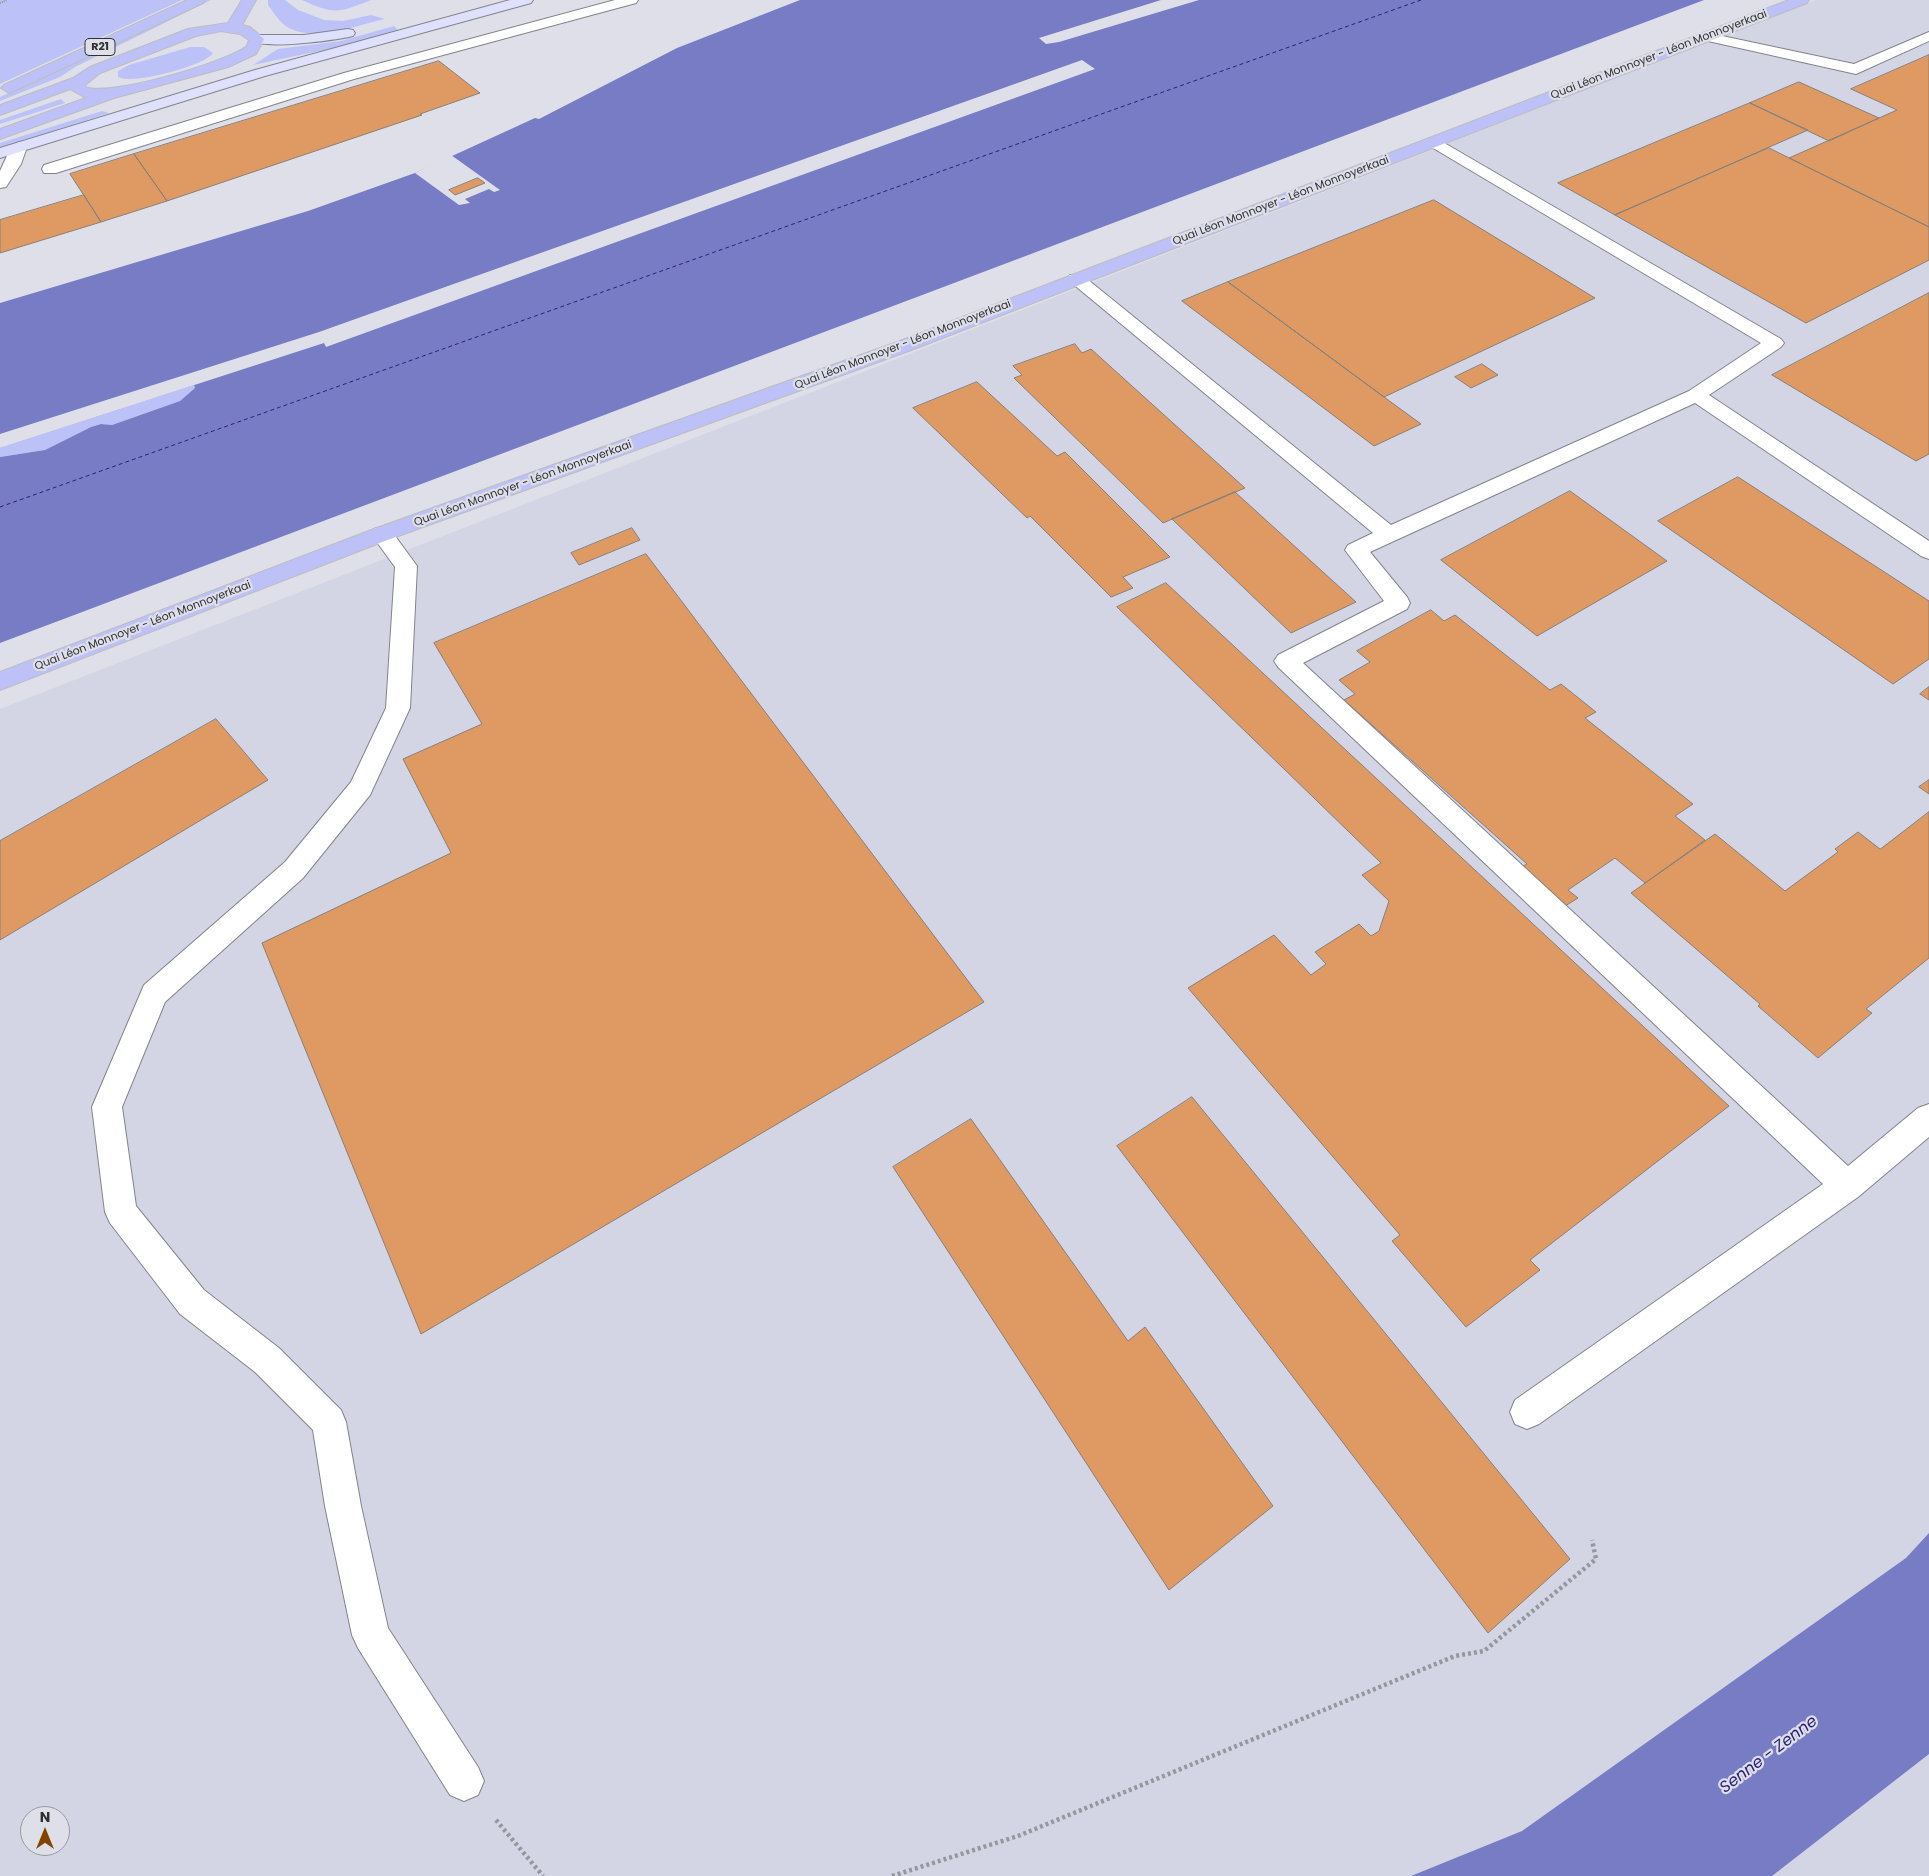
<!DOCTYPE html>
<html>
<head>
<meta charset="utf-8">
<style>
	body { margin:0 }
	#map { position:relative; width:1929px; height:1876px; overflow:hidden; background:#dedfe8; font-family:Poppins,sans-serif }
	canvas { display:block }
	.north { position:absolute; left:20px; top:1806px; width:50px; height:50px; box-sizing:border-box; background:#dedfe8; border:1px solid #9899a0; border-radius:50%; rotate:0deg; font-size:14px; font-weight:700; line-height:20px; text-align:center; color:#303033 }
	.north::after { content:''; display:block; margin:auto; width:18px; height:22px; background:#814500; clip-path:polygon(50% 0,100% 100%,50% 72%,0 100%) }
</style>
</head>
<body>
<div id="map">
<canvas width="1929" height="1876"></canvas>
<div class="north">N</div>
</div>
<script>
const g = document.querySelector('canvas').getContext('2d');
g.lineJoin = 'round';
function paint(path, color) { g.fillStyle = color; g.fill(path, 'evenodd'); }
function trace(path, color, width, dash) { g.strokeStyle = color; g.lineWidth = width; g.lineCap = dash ? 'butt' : 'round'; g.setLineDash(dash || []); g.stroke(path); }
function write(font, color, halo, rows, align = 'center') {
  g.font = font + ' Poppins,sans-serif'; g.lineWidth = 4.5; g.setLineDash([]); g.textBaseline = 'middle'; g.strokeStyle = halo; g.fillStyle = color; for (const [text, x, y, turn = 0] of rows) {
    g.save(); g.translate(x, y); g.rotate((+turn || 0) * Math.PI / 180); g.textAlign = isNaN(turn) ? turn : align; if (halo) g.strokeText(text, 0, 0); g.fillText(text, 0, 0); g.restore();
  }
}
const built = new Path2D(`
	M1816 0H1929V1876H0V709ZM30 1816H60V1846H30Z`);
const green = new Path2D(`
	M0 0H182L0 84Z
	M207 0H211L75 67 60 77 0 101V97Z
	M268 0H285L298 10 324 20 343 21 371 15 385 19C357 25 316 42 289 28 280 23 274 13 268 5Z
	M302 0H371C338 13 335 15 302 0Z
	M394 26 398 30 343 46 253 65 278 49 341 41Z
	M190 47H204L213 53C205 66 132 85 118 77V71L129 65Z
	M61 99 65 103 0 124V120Z
	M102 111 109 113 0 148V143Z
	M194 385 195 388 180 401 112 425 101 424 91 427 45 450 0 457V448Z`);
const water = new Path2D(`
	M800 0H1704L0 643V457L45 450 91 427 101 424 112 425 180 401 195 388 194 385 0 448V303L308 211 415 173 535 118 539 119 677 48Z
	M1929 1533V1754L1772 1876H1411L1522 1831 1906 1558Z`);
const pier = new Path2D(`
	M1161 0H1199L1059 42 1046 44 1039 38Z
	M1082 60 1095 69 326 347 324 343 0 448V434L319 332Z
	M451 155 500 190 494 192 489 189 465 199 470 203 459 205 415 173Z`);
const ferry = new Path2D(`
	M0 507 1421 0`);
const building = new Path2D(`
	M1929 55V227L1789 158 1897 110 1851 89Z
	M439 61 480 93 420 114 422 115 167 201 134 154Z
	M1799 82 1879 118 1829 141 1750 103Z
	M1750 103 1808 130 1615 215 1558 183Z
	M1769 148 1929 227V260L1806 323 1615 215Z
	M134 154 167 201 101 222 70 174Z
	M478 178 485 183 455 195 449 190Z
	M84 195 101 222 0 253V220Z
	M1434 200 1595 298 1384 397 1228 282Z
	M1228 282 1384 397 1421 424 1374 446 1182 301Z
	M1929 293V454L1916 461 1772 375Z
	M1075 344 1082 353 1091 349 1245 488 1163 523 1014 378 1022 375 1013 366Z
	M1482 364 1498 375 1471 388 1455 377Z
	M977 382 1057 456 1065 452 1170 557 1123 577 1133 588 1111 597 1030 516 1027 518 913 408Z
	M1738 477 1929 601V659L1893 684 1658 521Z
	M1570 491 1667 561 1537 636 1441 560Z
	M1235 492 1356 602 1291 633 1172 519Z
	M632 528 640 540 579 565 571 553Z
	M646 554 984 1002 421 1334 262 943 451 853 403 759 482 724 434 643Z
	M1166 583 1729 1106 1530 1260 1540 1270 1466 1327 1392 1241 1400 1235 1188 988 1274 935 1311 975 1326 964 1315 952 1359 924 1371 936 1379 931 1389 901 1362 875 1381 863 1117 607Z
	M1431 610 1444 621 1455 615 1550 690 1561 684 1596 712 1585 718 1693 804 1675 816 1705 840 1645 883 1615 858 1568 890 1578 898 1562 908 1519 868 1527 864 1344 700 1355 694 1339 680 1370 662 1357 651Z
	M1929 687V700L1920 694Z
	M216 719 268 780 0 940V841Z
	M1929 780V794L1919 787Z
	M1929 812V958L1866 1009 1872 1013 1818 1058 1758 1006 1760 1004 1631 893 1715 834 1785 891 1838 852 1835 849 1858 832 1880 849Z
	M1192 1097 1570 1559 1488 1633 1117 1146Z
	M971 1119 1128 1341 1145 1327 1273 1506 1169 1590 893 1167Z`);
const pathFar1 = new Path2D(`
	M0 3 7 0`);
const path = new Path2D(`
	M496 1820 543 1876
	M892 1876 1018 1836 1455 1656 1484 1651 1596 1559 1592 1540`);
const lane = new Path2D(`
	M615 0H638L636 3 354 79 56 173H44L42 169 44 165 344 73Z
	M1929 32V41L1856 74 1708 41 1701 37 1708 33 1854 64Z
	M1434 137 1781 339 1784 343 1781 347 1709 395 1929 541V559L1921 556 1695 403 1370 552 1407 597 1410 603 1407 609 1303 663 1848 1166 1918 1108 1929 1104V1137L1858 1197 1539 1424 1527 1429 1515 1424 1510 1412 1515 1400 1823 1184 1278 667 1274 661 1278 655 1384 601 1345 550 1348 545 1373 533 1067 279 1070 275H1082L1391 525 1689 391 1761 343 1428 145 1426 142 1428 139Z
	M19 142 27 147 21 164 6 187 0 188V171L11 147Z
	M382 527 390 529 417 566 410 708 370 795 303 878 165 1002 122 1107 136 1206 204 1290 279 1348 341 1410 346 1422 361 1506 388 1628 478 1767 484 1781 478 1795 464 1801 450 1795 358 1648 352 1635 325 1506 313 1430 255 1372 180 1314 110 1223 105 1212 92 1107 144 985 285 862 351 782 386 708 395 567 371 534 374 529Z`);
const secondary = new Path2D(`
	M510 0H533L531 3 265 76 0 158V148L255 70Z
	M348 29 353 30 355 33 353 36C337 40 258 51 250 39L257 35H304Z`);
const primary = new Path2D(`
	M187 0H205L203 3 14 91 9 93 1 88 4 85Z
	M242 0H256L242 25 250 27 264 39 256 54 228 67 114 98 0 139V129L86 98 70 89 0 115V105L73 78 90 67 188 29 228 23ZM221 31 240 34 249 40 247 46C227 62 104 99 84 86L100 73 196 36Z
	M1789 0H1809L1807 3 914 349 390 539 0 690V672L374 529 900 341Z`);
const shields = [
	[100,47,30]
];
const shieldNames = [
	["R21",100,47]
];
const farStreetnames = [
	["Quai Léon Monnoyer - Léon Monnoyerkaai",1659,55,-21],
	["Quai Léon Monnoyer - Léon Monnoyerkaai",1281,201,-21],
	["Quai Léon Monnoyer - Léon Monnoyerkaai",903,345,-21],
	["Quai Léon Monnoyer - Léon Monnoyerkaai",523,484,-20],
	["Quai Léon Monnoyer - Léon Monnoyerkaai",143,626,-21]
];
const nearWaternames = [
	["Senne - Zenne",1769,1755,-37]
];
paint(built, '#d3d5e5');
paint(green, '#bcc2f7');
paint(water, '#787cc4');
paint(pier, '#dedfe8');
trace(ferry, '#2b2177', 1, [4, 3]);
paint(building, '#de9a62');
trace(building, '#87807a', 1);
trace(lane, '#83848b', 2);
trace(secondary, '#83848b', 2);
trace(primary, '#bdbdbe', 2);
trace(pathFar1, '#96979d', 2, [1, 1]);
trace(path, '#96979d', 4.5, [3, 3]);
paint(lane, '#fff');
paint(secondary, '#dfe0fb');
paint(primary, '#bec1f7');
for (const [x, y, w] of shields) { const box = new Path2D(); box.roundRect(x - w / 2, y - 8.5, w, 17, 4); g.fillStyle = '#dedfe8'; g.fill(box); trace(box, '#303033', 1); }
write('bold 11px', '#303033', null, shieldNames);
write('11px', '#303033', '#dedfe8', farStreetnames);
write('italic 16px', '#2b2177', '#dedfe8', nearWaternames);
</script>
</body>
</html>
